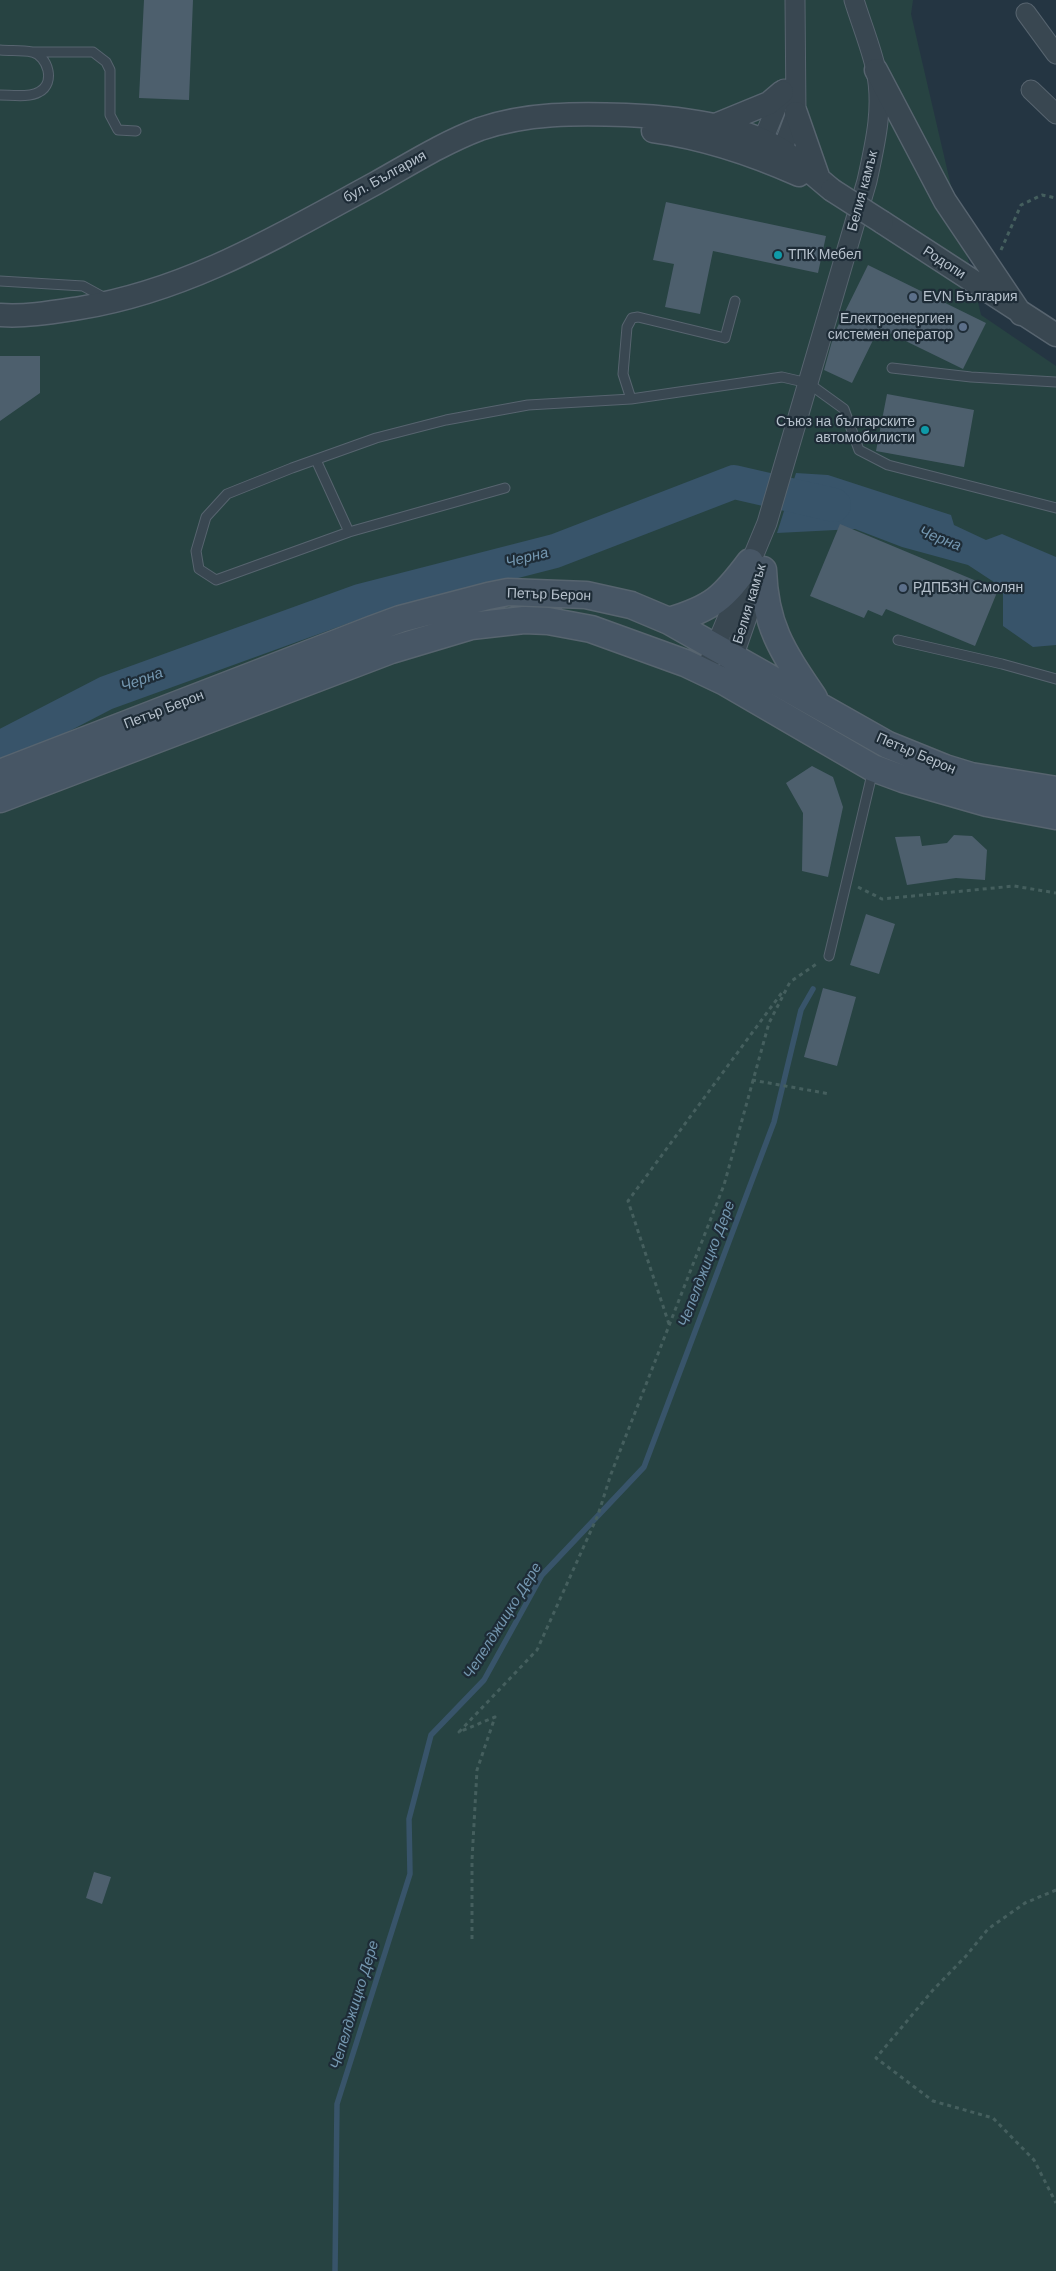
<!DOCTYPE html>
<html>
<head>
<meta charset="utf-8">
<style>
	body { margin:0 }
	canvas { display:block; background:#243542 }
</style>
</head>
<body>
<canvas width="1056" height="2271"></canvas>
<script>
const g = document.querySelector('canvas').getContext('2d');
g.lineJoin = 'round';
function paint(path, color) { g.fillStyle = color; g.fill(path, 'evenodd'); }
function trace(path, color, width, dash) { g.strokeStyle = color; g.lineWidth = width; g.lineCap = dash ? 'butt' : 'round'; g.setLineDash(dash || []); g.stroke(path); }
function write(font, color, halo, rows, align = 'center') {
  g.font = font + ' Arial,sans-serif'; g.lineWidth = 4.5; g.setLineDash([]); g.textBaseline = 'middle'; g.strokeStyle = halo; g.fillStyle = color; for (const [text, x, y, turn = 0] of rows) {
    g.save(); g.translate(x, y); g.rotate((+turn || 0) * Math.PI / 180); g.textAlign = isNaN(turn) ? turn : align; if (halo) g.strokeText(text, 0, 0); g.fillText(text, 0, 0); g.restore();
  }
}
const green = new Path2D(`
	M0 0H913L911 14 981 315 1056 366V2271H0Z`);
const water = new Path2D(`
	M796 473 828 475 951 515 954 525 986 540 1002 534 1056 557V645L1033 647 1003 626V588L968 565 902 547 855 529 777 533Z`);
const stream = new Path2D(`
	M335 2271 337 2104 410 1874 409 1819 431 1735 484 1680 542 1575 644 1467 774 1122 801 1010 813 989`);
const river = new Path2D(`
	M0 748 106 693 360 601 555 551 734 482 834 505`);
const building = new Path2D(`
	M144 0H193L189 100 139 98Z
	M666 202 826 236 818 273 713 251 700 314 665 307 674 264 653 260Z
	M868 265 986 323 963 369 879 328 852 383 824 370 834 334Z
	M0 356H40V393L0 421Z
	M887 394 974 410 964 467 876 451Z
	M840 524 998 590 975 646 886 609 882 616 868 610 864 618 810 596Z
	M812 766 833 777 843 807 828 877 802 871 803 813 786 783Z
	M954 835 972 836 987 850 985 880 956 878 907 885 895 837 920 836 922 846 947 843Z
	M866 914 895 924 879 974 850 965Z
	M823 988 856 997 837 1066 804 1057Z
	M94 1872 111 1877 102 1904 86 1898Z`);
const path = new Path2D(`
	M1001 250 1021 205 1042 195 1056 198
	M858 887 882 899 1014 886 1056 893
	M752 1080 830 1094
	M669 1324 628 1201 783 991
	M1056 1890 1025 1903 988 1929 966 1956 933 1990 876 2058 933 2101 993 2118 1034 2160 1056 2203
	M472 1939V1860L477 1770 495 1717 459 1732 537 1650 598 1515 611 1474 724 1185 769 1023 790 982 818 963`);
const service = new Path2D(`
	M0 50C10 51 22 50 32 52 48 56 56 83 39 92 29 98 11 95 0 95
	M32 52H93L106 62 110 70V115L118 130 136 131
	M0 281 83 286 105 298
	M892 368 971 377 1056 382
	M631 399 623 374 627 327 632 318 638 317 725 338 735 301
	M316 460 349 532
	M505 488 349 532 216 580 199 569 196 551 206 517 227 494 292 468 376 438 446 420 528 405 631 399 782 377 808 383 844 409 859 450 888 465 1056 508
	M898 640 1002 664 1056 679
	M829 956 873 770`);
const minor = new Path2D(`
	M1026 13 1056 54
	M1031 90 1056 114
	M757 154 784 89
	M777 164 796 113 795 0
	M729 669 761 577
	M705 672 767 523 867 181C875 144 884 108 876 70 871 47 861 23 854 0`);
const tertiary = new Path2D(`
	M876 70 945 201 1021 314
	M796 113 819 179
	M713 126 769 103 782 92
	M653 131C704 138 752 154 799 175
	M882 222 1056 335
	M0 315C26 317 54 312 80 308 190 290 280 235 376 183 410 164 443 143 480 129 526 113 578 113 626 115 675 117 741 124 783 151 800 162 816 177 832 190`);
const secondary = new Path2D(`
	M763 570C765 627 783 652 814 698
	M669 621C713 608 723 598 750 562
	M0 773 373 629 400 619 488 596 508 592 586 595 631 605 669 621 888 745 945 768 971 776 1056 790
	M0 799 391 650 471 626 524 620 548 621 591 629 685 663 725 682 873 768 903 779 987 803 1056 816`);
const tertiaryBridge = new Path2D(`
	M832 190 882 222`);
const markers = [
	[778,255,5,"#0f9aa8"],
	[913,297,5,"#5c6f8a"],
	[963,327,5,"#5c6f8a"],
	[925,430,5,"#0f9aa8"],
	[903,588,5,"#5c6f8a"]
];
const streetNames = [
	["бул. България",385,177,-29],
	["Белия камък",863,191,-75],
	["Родопи",944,263,33],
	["Петър Берон",549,595,2],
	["Белия камък",750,604,-73],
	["Петър Берон",164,710,-21],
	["Петър Берон",916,754,23]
];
const poiNames = [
	["ТПК Мебел",788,255],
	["EVN България",923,297],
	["Електроенергиен",953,319,"right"],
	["системен оператор",953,335,"right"],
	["Съюз на българските",915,422,"right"],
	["автомобилисти",915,438,"right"],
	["РДПБЗН Смолян",913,588]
];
const waterNames = [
	["Черна",940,539,21],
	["Черна",527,558,-14],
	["Черна",142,680,-20],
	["Чепелджицко Дере",707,1264,-69],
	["Чепелджицко Дере",503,1621,-58],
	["Чепелджицко Дере",355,2005,-73]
];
paint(green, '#274342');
paint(water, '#38546a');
trace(stream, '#38546a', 5.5);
trace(river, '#38546a', 34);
paint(building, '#4d5f6d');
trace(service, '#57646f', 11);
trace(minor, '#57646f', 21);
trace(tertiary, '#57646f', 25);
trace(secondary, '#57646f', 29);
trace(path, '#455f5e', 3, [4, 4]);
trace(service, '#394751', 9);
trace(minor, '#394751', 19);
trace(tertiary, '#394751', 22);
trace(secondary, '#475665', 26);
trace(tertiaryBridge, '#57646f', 25, []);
trace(tertiaryBridge, '#394751', 22);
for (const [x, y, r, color] of markers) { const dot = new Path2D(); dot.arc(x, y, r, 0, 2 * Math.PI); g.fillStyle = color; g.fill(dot); trace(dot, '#1e2c37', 2); }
write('14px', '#b6c1cc', '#1e2c37', streetNames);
write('14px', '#b6c1cc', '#1e2c37', poiNames, 'left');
write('italic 15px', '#7497b0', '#1e2c37', waterNames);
</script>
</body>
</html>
